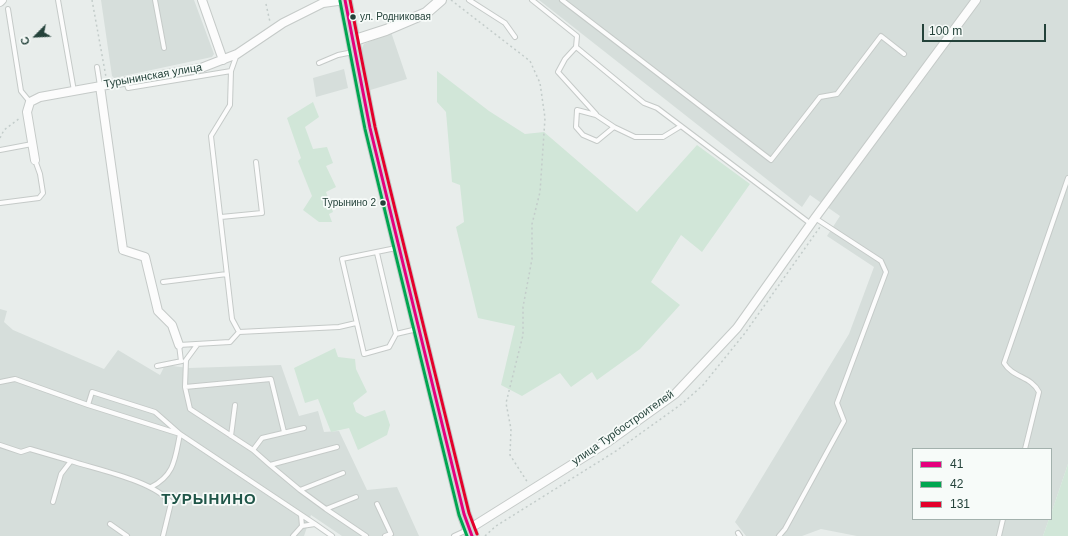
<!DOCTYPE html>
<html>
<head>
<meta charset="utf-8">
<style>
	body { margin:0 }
	#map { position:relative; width:1068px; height:536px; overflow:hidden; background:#e8edeb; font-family:Helvetica,sans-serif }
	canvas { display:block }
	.legend { position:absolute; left:912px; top:448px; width:140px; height:72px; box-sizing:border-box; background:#f7fbf9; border:1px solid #a3b1ad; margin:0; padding:5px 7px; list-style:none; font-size:12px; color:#24423a }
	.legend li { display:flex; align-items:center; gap:8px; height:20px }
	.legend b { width:20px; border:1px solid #a3b1ad }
	.north { position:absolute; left:16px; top:16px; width:40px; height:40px; -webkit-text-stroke:3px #f7fbf9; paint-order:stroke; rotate:246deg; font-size:11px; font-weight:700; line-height:16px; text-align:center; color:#24423a }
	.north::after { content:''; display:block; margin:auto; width:14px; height:18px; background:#24423a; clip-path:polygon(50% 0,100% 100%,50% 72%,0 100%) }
	.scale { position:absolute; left:922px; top:24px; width:124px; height:18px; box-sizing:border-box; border:2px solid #24423a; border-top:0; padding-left:5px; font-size:12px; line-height:14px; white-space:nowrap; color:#24423a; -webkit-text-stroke:3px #f7fbf9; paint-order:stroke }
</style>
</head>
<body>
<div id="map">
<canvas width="1068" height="536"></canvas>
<ul class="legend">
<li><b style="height:5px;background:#e5007d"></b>41</li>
<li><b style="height:5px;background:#00a651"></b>42</li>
<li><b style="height:5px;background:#e4002b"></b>131</li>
</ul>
<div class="north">С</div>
<div class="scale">100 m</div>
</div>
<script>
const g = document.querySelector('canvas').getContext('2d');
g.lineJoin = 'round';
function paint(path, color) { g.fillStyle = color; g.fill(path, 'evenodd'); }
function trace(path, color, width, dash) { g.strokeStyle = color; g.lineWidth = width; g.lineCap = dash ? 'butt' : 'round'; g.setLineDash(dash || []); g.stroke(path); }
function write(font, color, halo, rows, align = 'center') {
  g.font = font + ' Helvetica,sans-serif'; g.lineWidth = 3.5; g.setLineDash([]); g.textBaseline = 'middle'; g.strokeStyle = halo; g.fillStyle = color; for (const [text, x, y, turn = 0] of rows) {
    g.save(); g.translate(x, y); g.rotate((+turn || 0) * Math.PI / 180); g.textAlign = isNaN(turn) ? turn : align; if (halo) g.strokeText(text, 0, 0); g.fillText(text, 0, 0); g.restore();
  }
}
const built = new Path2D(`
	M101 0H194L214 54 212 57 114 78 112 76Z
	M539 0H1068V464L1051 514V449H913V519H1049L1043 536H857L821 529 802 536H746L735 522 849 334 874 267 827 236 840 216 810 195 802 207Z
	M391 32 407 79 367 91 359 54 364 44Z
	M344 69 348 88 316 97 313 78Z
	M0 309 7 311 4 322 13 330 104 369 118 350 160 375 165 365 189 368 281 365 299 416 318 411 324 432 339 431 367 490 397 487 419 536H342L311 515 304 536H0Z`);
const green = new Path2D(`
	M437 71 489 111 525 134 544 132 637 212 697 145 750 184 702 252 681 235 651 282 680 305 640 349 597 380 592 372 571 387 560 373 522 396 501 385 515 326 478 318 456 227 464 222 460 185 452 182 446 112 437 102Z
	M313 102 319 117 305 127 313 149 327 147 333 163 326 166 336 187 326 192 333 212 329 214 332 222H319L303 210 312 196 298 161 301 158 287 118Z
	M335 348 338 357 355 359 356 369 367 392 353 403 356 412 365 417 385 410 390 425 387 435 358 450 349 428 331 432 318 399 305 403 294 368Z
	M1068 464V536H1043L1049 519H1051V514Z`);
const path = new Path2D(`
	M92 0 106 77
	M451 0 530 61 540 83 545 118 540 192 532 224V259L523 307V335L506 403 511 429 510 455 528 483
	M266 4 270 22
	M0 138 4 130 20 118
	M485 536 496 526 616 451 683 403 703 385 745 333 820 227`);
const service = new Path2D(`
	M58 0 74 91
	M155 0 164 48
	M469 0 505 23 515 37
	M532 0 577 36 576 47 565 59 558 72 596 114
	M562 0 771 160 820 97 837 94 881 36 904 54
	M8 9 21 91 30 102
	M576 47 644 103 657 108 811 224
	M237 54 231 71 230 105 211 136 232 319 239 332
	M319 63 338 55 353 52
	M97 67 100 86
	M126 81 128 88 231 71
	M614 127 596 115 577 110 576 127 583 135 597 141 614 127 635 137H663L681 126
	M0 150 32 144
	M0 203 39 198 43 193 40 174 35 160
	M221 217 262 213 256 162
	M396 248 342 259 364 354 389 347 396 334 417 329
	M377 253 396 334
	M163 282 227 274
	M197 345 186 360 185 387 190 409 253 450 270 465
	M181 361 179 345 230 342 239 332 339 327 356 323
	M157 366 182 361
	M0 382 15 379 88 405
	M185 387 271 379 284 432
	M92 392 155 412 180 434 88 405Z
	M231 436 235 405
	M0 445 21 452 30 449 71 461
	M1025 449 1039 392C1031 376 1013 378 1004 363L1068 178
	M253 450 262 438 304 428
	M151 487C175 475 175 458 180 434L315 524
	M300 490 270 465 337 447
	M356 497 326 509 366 536
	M53 502 61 474 71 461C99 470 154 481 171 503L163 536
	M377 504 391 534 385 536
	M326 509 300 490 343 473
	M301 515 302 526
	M110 524 127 536
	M738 533 740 536
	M293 536 302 526 315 524 332 536
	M454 536 467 530
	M779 536 785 529 844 421 837 403 886 272 881 261 815 218
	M999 536 1003 519`);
const minor = new Path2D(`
	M202 0 223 60
	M0 2 2 0
	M100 86 123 250 145 257 158 311 172 325 179 345
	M35 160 27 112 30 102 40 97 201 68 237 54 283 23 323 3 345 0
	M469 529 608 442 675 394 737 328 815 218 976 0`);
const tertiary = new Path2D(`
	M352 41 386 30 426 13 441 0`);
const primary = new Path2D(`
	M345 0 370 128 464 514 472 536`);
const bus1 = new Path2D(`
	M345 0 370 128 464 514 472 536`);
const bus2 = new Path2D(`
	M340 1 365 129 459 515 467 536`);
const bus3 = new Path2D(`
	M350 0 375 127 469 513 477 534`);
const markers = [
	[353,17,3.5,"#24423a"],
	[383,203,3.5,"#24423a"]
];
const busNames = [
	["ул. Родниковая",360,17],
	["Турынино 2",376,203,"right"]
];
const streetNames = [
	["Турынинская улица",153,76,-10],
	["улица Турбостроителей",623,428,-35]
];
const districtNames = [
	["ТУРЫНИНО",209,500]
];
paint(built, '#d6dedb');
paint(green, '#d1e6d8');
trace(service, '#c5cac8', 6);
trace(minor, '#c5cac8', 10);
trace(tertiary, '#c5cac8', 12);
trace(primary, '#c3ccc9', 15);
trace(path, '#c3ccca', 1.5, [2, 3]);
trace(service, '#fcfcfc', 4);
trace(minor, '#fcfcfc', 8);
trace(tertiary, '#fcfcfc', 10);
trace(primary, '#cfd7d5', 13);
trace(bus1, '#e5007d', 3);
trace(bus2, '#00a651', 3);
trace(bus3, '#e4002b', 3);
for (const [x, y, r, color] of markers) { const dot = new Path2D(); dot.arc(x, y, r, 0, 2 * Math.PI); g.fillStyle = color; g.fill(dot); trace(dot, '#f7fbf9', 1.5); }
write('10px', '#24423a', '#f7fbf9', busNames, 'left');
write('11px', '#24423a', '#f7fbf9', streetNames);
g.letterSpacing = '1px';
write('bold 15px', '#1f5548', '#f7fbf9', districtNames);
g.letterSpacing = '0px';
</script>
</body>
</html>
